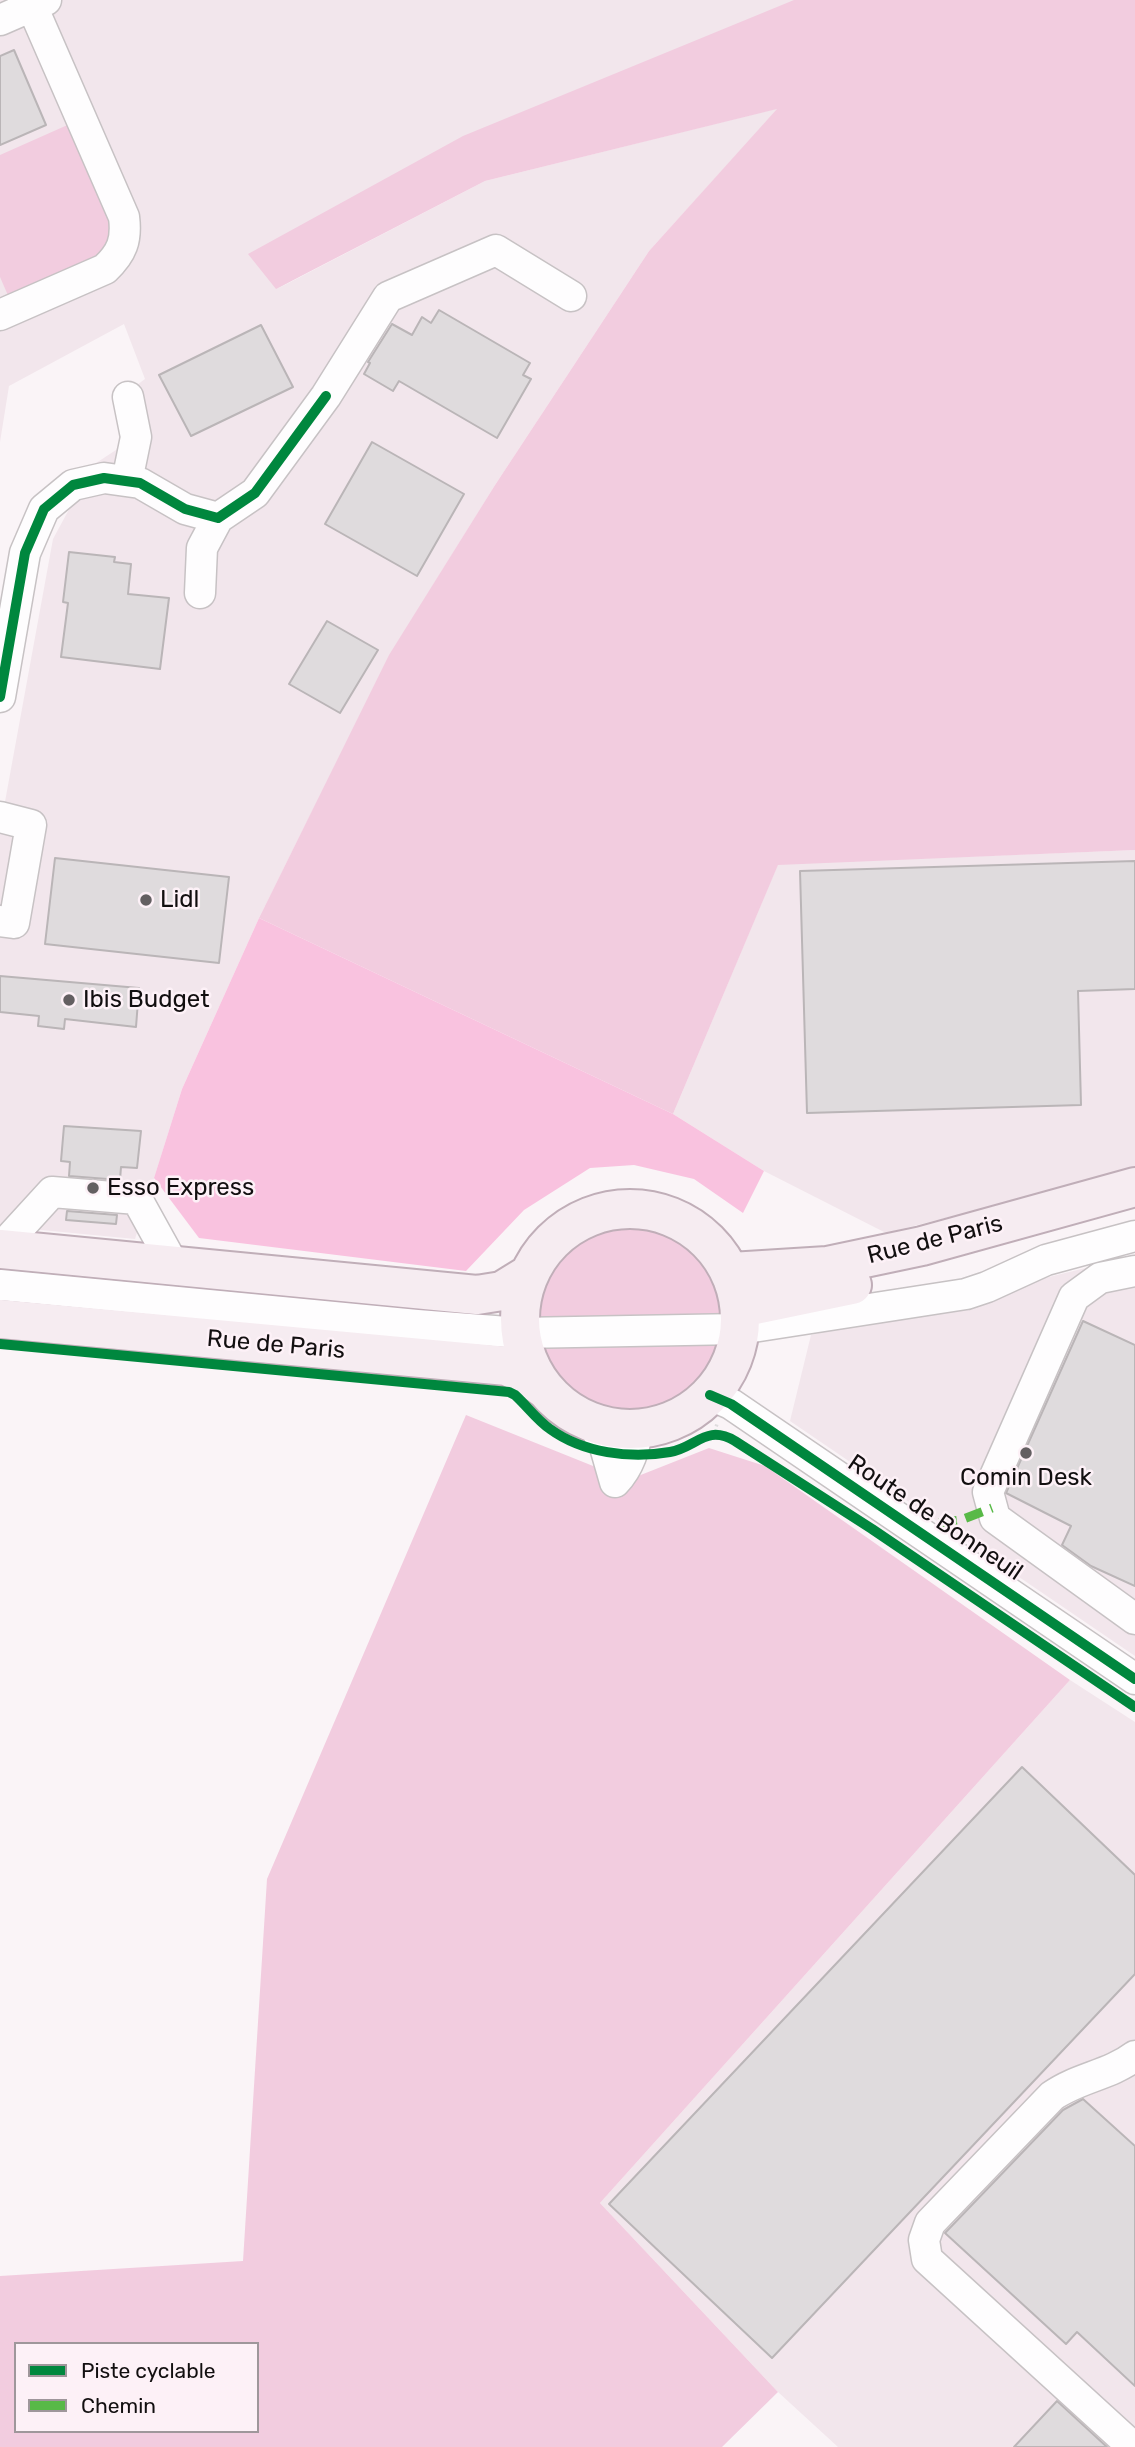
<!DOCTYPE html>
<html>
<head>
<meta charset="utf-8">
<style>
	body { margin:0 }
	#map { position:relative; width:1135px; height:2447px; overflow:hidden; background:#faf4f7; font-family:Rubik,sans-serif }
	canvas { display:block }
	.legend { position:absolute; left:14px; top:2342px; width:245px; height:91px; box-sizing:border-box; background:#fdf1f7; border:2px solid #9f979b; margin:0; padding:9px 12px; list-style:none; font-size:21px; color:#120f10 }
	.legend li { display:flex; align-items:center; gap:14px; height:35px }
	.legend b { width:35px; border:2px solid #9f979b }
</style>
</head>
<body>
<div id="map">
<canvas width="1135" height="2447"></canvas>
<ul class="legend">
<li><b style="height:9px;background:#00873e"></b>Piste cyclable</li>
<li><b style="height:9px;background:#58b947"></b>Chemin</li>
</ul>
</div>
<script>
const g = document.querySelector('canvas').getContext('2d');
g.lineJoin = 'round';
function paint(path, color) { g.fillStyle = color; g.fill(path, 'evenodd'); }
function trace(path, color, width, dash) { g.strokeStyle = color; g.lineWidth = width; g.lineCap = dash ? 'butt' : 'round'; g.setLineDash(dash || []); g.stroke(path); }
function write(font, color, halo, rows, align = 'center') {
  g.font = font + ' Rubik,sans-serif'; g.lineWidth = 5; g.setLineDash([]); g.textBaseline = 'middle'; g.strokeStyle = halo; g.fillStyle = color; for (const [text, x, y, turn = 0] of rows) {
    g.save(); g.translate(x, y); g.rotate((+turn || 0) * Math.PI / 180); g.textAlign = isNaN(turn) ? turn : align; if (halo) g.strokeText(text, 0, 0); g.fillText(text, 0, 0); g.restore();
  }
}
const built = new Path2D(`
	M0 0H795L277 289 485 181 779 108 649 251 495 485 390 655 259 918 182 1089 135 1239 0 1226V829L53 539 93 465 116 450 126 429 122 396 145 379 124 324 9 386 0 442Z
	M1135 850V1170L886 1233 764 1171 673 1114 778 864Z
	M1135 1256V1656L790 1421 811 1335Z
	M1070 1680 1135 1722V2447H838L778 2392 600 2203Z`);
const green = new Path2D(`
	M794 0H1135V850L778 865 673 1114 259 918 389 655 495 485 649 251 777 109 485 181 276 289 248 254 463 136Z
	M72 123 116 226 101 259 10 300 0 277V155Z
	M621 1222C682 1222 720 1256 726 1316L534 1320C530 1267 573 1231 621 1222Z
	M723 1340C701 1411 616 1441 561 1385 550 1375 540 1359 538 1344Z
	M466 1415 628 1480 709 1448 765 1466 1070 1680 600 2203 778 2392 722 2447H0V2276L243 2261 267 1879ZM16 2344H257V2431H16Z`);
const forest = new Path2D(`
	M259 918 673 1114 764 1171 743 1213 694 1179 634 1165 590 1168 524 1210 466 1271 199 1238 154 1178 182 1089Z`);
const building = new Path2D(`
	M14 50 46 125 0 145V56Z
	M439 310 530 363 523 375 531 379 497 438 399 381 393 391 364 374 370 363 368 362 392 324 412 335 422 317 431 323Z
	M261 325 293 387 191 436 159 375Z
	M372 442 464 494 417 576 325 524Z
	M69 552 115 557 114 562 131 564 128 594 169 598 160 669 61 657 68 603 63 602Z
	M327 621 378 650 340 713 289 684Z
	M55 858 229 877 219 963 45 944Z
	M1135 861V989L1078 991 1081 1105 807 1113 800 871Z
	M0 976 139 988 136 1027 65 1019 64 1029 38 1026 39 1016 0 1012Z
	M64 1126 141 1131 137 1168 121 1167 120 1180 69 1176 70 1162 61 1161Z
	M67 1211 117 1215 116 1224 66 1220Z
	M1083 1321 1135 1345V1586L1091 1566 1062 1545 1071 1526 1006 1493Z
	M1022 1767 1135 1875V1974L772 2358 609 2204Z
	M1083 2099 1135 2146V2386L1077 2332 1066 2344 945 2233 1063 2110Z
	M1057 2401 1107 2447H1014Z`);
const path = new Path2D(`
	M714 1433 717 1424`);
const minor = new Path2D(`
	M0 20 46 0
	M0 315 105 269C122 253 127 240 124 217L32 6
	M127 481 136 437 128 397
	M200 593 202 548 218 518
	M0 697 25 553 44 509 73 485 104 478 140 483 185 509 218 518 255 493 326 396 388 297 496 250 571 296
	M0 817 31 825 14 923 0 921
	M0 1249 52 1192 137 1199 174 1266
	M1135 1271 1100 1278 1074 1297 988 1492 995 1518 1135 1619
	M0 1285 417 1325 520 1333 740 1329 966 1294 987 1287 1046 1260 1135 1236
	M710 1395 731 1404 1135 1679
	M593 1423 605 1447 615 1482
	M615 1482C630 1466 634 1449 638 1429
	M1133 2447 927 2259 924 2240 930 2223 1052 2096C1077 2078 1110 2075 1135 2056`);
const major = new Path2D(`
	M520 1319a110 110 0 1 1 220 0a110 110 0 1 1-220 0Z
	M0 1249 477 1295 502 1291 528 1275
	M731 1272 827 1266 922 1246 1135 1187
	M741 1308 852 1285
	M0 1319 507 1366 527 1376 545 1389`);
const quiet = new Path2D(`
	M939 1523 961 1520 992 1508`);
const cycleway = new Path2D(`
	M0 697 25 553 44 509 73 485 104 478 140 483 185 509 218 518 255 493 326 396
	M0 1344 509 1392 515 1395C527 1406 537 1420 550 1429 583 1453 630 1459 670 1452 697 1447 706 1424 735 1441L872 1529 1135 1707
	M710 1395 731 1404 1135 1679`);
const markers = [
	[146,900,7,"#635f61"],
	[69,1000,7,"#635f61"],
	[93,1188,7,"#635f61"],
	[1026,1453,7,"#635f61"]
];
const poiNames = [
	["Lidl",160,900],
	["Ibis Budget",83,1000],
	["Esso Express",107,1188],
	["Comin Desk",1026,1478,"center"]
];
const streetNames = [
	["Rue de Paris",935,1240,-14],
	["Rue de Paris",276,1345,5],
	["Route de Bonneuil",935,1518,34]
];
paint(built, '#f2e6ec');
paint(green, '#f2ccdf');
paint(forest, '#f9c2df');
paint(building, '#dfdbdd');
trace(building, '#bab5b7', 2);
trace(minor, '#c7c2c4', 33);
trace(major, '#c0aeb8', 42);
trace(path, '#dfdcde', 3.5, [2, 5]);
trace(minor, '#fefdfe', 30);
trace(major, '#f6ecf1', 38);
trace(quiet, '#58b947', 9, [18, 9]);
trace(cycleway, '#00873e', 10);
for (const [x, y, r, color] of markers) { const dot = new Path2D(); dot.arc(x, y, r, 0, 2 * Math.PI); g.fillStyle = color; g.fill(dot); trace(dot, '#fdf1f7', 2.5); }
write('24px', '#120f10', '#fdf1f7', poiNames, 'left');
write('24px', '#120f10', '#fdf1f7', streetNames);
</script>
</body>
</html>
